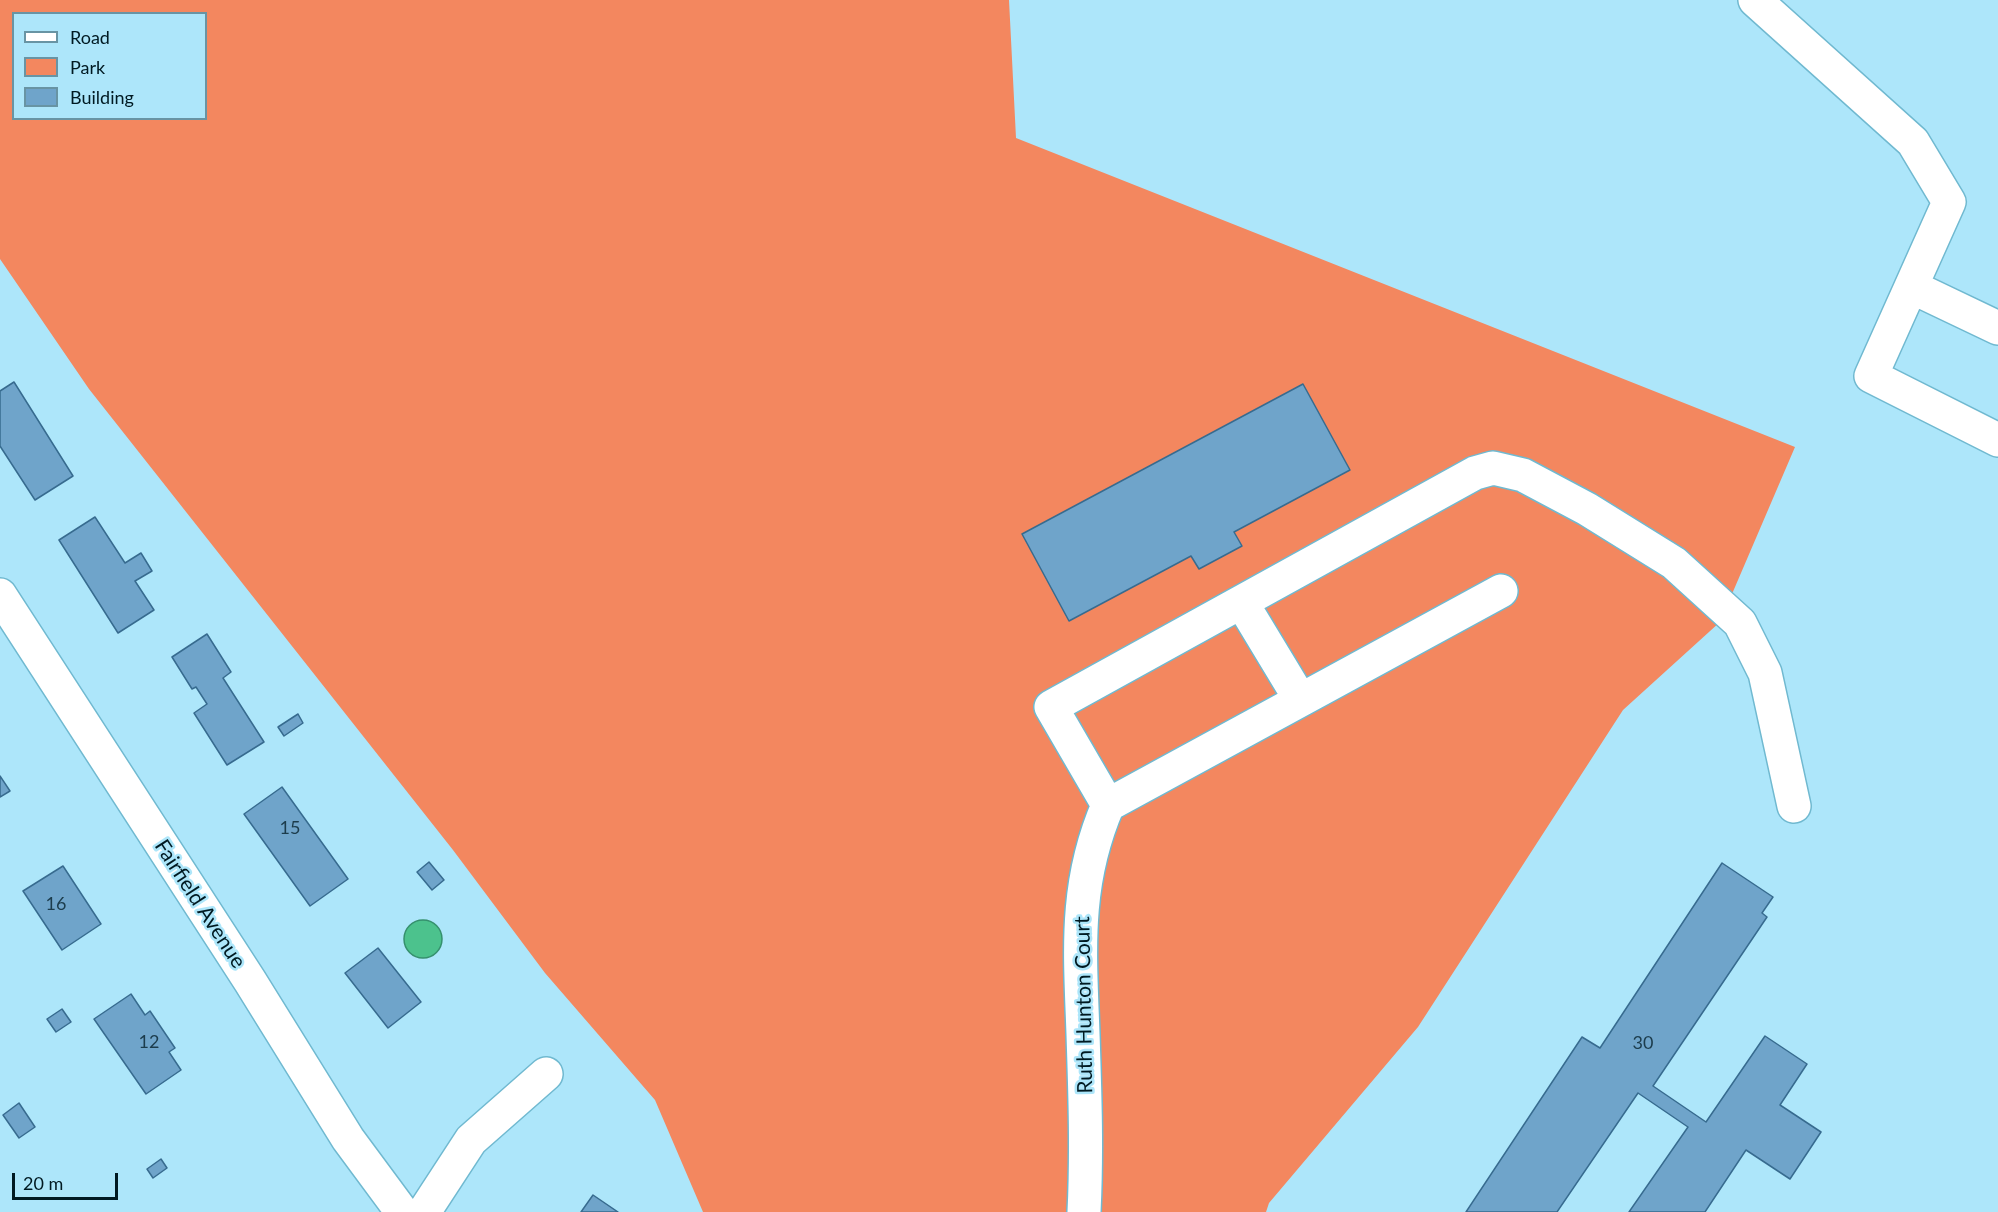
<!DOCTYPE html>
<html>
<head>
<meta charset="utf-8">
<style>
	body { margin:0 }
	#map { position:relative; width:1998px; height:1212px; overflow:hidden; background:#ade6fa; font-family:Lato,sans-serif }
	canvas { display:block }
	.legend { position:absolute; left:12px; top:12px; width:195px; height:108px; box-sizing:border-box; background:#ade6fa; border:2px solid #6894a4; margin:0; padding:8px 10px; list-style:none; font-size:18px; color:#001a22 }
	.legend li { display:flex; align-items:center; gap:12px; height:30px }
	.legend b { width:30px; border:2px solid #6894a4 }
	.scale { position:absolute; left:12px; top:1173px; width:106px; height:27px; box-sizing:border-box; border:3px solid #001a22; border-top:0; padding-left:8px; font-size:18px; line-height:21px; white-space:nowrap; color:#001a22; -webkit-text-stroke:4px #ade6fa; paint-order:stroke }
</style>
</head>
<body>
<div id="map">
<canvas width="1998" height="1212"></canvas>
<ul class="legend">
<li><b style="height:8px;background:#fff"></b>Road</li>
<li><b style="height:16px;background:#f3875f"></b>Park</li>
<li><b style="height:16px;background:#6fa4ca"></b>Building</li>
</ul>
<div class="scale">20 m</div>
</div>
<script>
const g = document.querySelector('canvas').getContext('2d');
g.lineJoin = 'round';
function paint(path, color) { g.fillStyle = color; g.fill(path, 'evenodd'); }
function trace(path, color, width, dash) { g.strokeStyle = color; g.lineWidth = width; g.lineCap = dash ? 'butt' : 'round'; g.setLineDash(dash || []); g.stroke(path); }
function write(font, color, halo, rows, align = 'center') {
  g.font = font + ' Lato,sans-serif'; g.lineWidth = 5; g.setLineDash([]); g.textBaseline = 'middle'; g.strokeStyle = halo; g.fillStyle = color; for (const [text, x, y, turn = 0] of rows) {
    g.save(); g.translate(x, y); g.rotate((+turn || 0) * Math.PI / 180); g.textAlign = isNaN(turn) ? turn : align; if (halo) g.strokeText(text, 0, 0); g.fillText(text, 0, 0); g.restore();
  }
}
const green = new Path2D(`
	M0 0H1009L1016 138 1795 447 1720 622 1623 710 1418 1027 1269 1203 1266 1212H703L655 1100 545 973 453 850 89 389 0 259ZM14 14H206V118H14Z`);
const water = new Path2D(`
	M404 939a19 19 0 1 1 38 0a19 19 0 1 1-38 0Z`);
const building = new Path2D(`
	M14 382 73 476 35 500 0 446V391Z
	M1303 384 1350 470 1234 532 1242 546 1199 569 1191 556 1069 621 1022 534Z
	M95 517 125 563 141 553 152 571 135 581 154 610 118 633 59 540Z
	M207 634 231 672 223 678 264 742 227 765 194 713 207 704 196 687 192 689 172 657Z
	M298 714 303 723 284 736 278 727Z
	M0 776 10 791 0 797Z
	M282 787 348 879 310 906 244 814Z
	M429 862 444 880 432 890 417 872Z
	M1722 863 1773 897 1762 913 1767 917 1653 1086 1706 1122 1765 1036 1807 1064 1780 1105 1821 1132 1790 1179 1746 1150 1705 1212H1629L1688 1127 1638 1093 1557 1212H1466L1582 1037 1600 1048Z
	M63 866 101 924 62 950 23 891Z
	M378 948 421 1002 388 1028 345 973Z
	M131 994 145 1015 150 1011 175 1048 169 1052 181 1070 146 1094 94 1019Z
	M62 1009 71 1022 56 1032 47 1019Z
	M19 1103 35 1127 19 1138 3 1115Z
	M161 1159 167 1168 153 1178 147 1169Z
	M593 1195 618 1212H581Z`);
const minor = new Path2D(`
	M1755 0 1913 142 1949 202 1871 376 1998 440
	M1912 287 1998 328
	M0 595 250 981 348 1139 402 1212
	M1242 603 1300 699
	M1108 805 1051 707 1475 473 1493 468 1523 475 1587 509 1674 563 1740 623 1765 673 1794 806
	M424 1212 471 1140 546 1074
	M1084 1212C1087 1152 1085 1094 1083 1034 1080 950 1074 884 1108 805L1501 591`);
const numberNames = [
	["15",290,828],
	["16",56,904],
	["12",149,1042],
	["30",1643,1043]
];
const streetNames = [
	["Fairfield Avenue",200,904,57],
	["Ruth Hunton Court",1084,1005,-91]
];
paint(green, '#f3875f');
paint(water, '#4cc28d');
trace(water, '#35906d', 1.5);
paint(building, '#6fa4ca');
trace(building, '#376b8f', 1.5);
trace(minor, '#70b9d0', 36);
trace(minor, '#fff', 33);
write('18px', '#1c3c4c', null, numberNames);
write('21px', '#001a22', '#ade6fa', streetNames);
</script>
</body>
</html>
